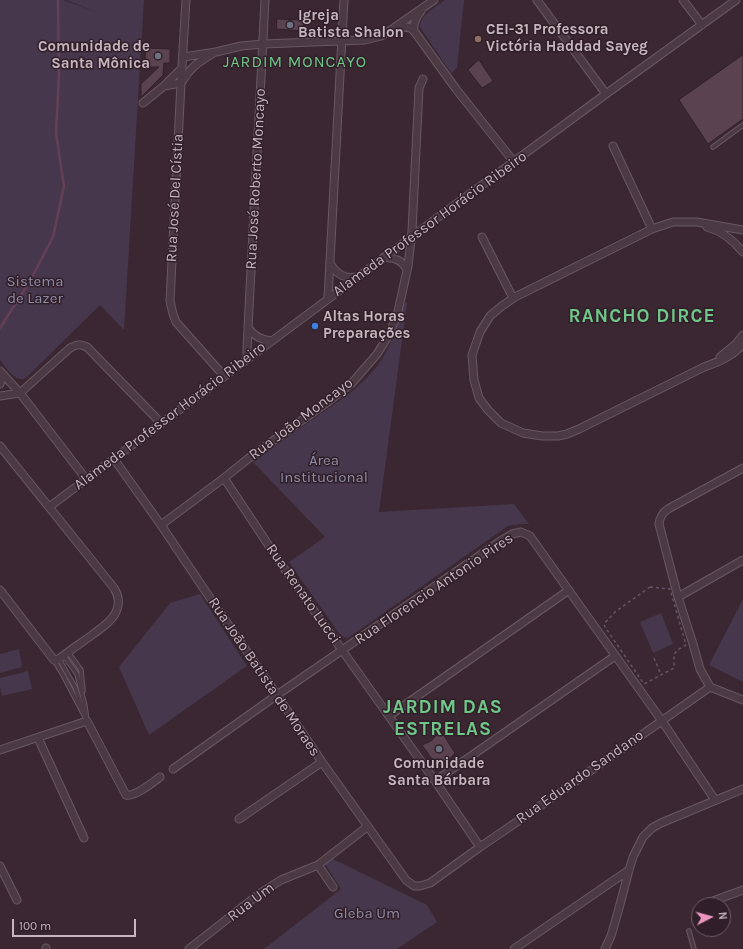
<!DOCTYPE html>
<html>
<head>
<meta charset="utf-8">
<style>
	body { margin:0 }
	#map { position:relative; width:743px; height:949px; overflow:hidden; background:#3a2732; font-family:Karla,sans-serif }
	canvas { display:block }
	.north { position:absolute; left:691px; top:897px; width:40px; height:40px; box-sizing:border-box; background:#301f28; border:1px solid #6c5b64; border-radius:50%; rotate:84deg; font-size:11px; font-weight:700; line-height:16px; text-align:center; color:#c6b6be }
	.north::after { content:''; display:block; margin:auto; width:14px; height:18px; background:#eb96c2; clip-path:polygon(50% 0,100% 100%,50% 72%,0 100%) }
	.scale { position:absolute; left:12px; top:919px; width:124px; height:18px; box-sizing:border-box; border:2px solid #c6b6be; border-top:0; padding-left:5px; font-size:12px; line-height:14px; white-space:nowrap; color:#c6b6be; -webkit-text-stroke:3px #301f28; paint-order:stroke }
</style>
</head>
<body>
<div id="map">
<canvas width="743" height="949"></canvas>
<div class="north">N</div>
<div class="scale">100 m</div>
</div>
<script>
const g = document.querySelector('canvas').getContext('2d');
g.lineJoin = 'round';
function paint(path, color) { g.fillStyle = color; g.fill(path, 'evenodd'); }
function trace(path, color, width, dash) { g.strokeStyle = color; g.lineWidth = width; g.lineCap = dash ? 'butt' : 'round'; g.setLineDash(dash || []); g.stroke(path); }
function write(font, color, halo, rows, align = 'center') {
  g.font = font + ' Karla,sans-serif'; g.lineWidth = 3; g.setLineDash([]); g.textBaseline = 'middle'; g.strokeStyle = halo; g.fillStyle = color; for (const [text, x, y, turn = 0] of rows) {
    g.save(); g.translate(x, y); g.rotate((+turn || 0) * Math.PI / 180); g.textAlign = isNaN(turn) ? turn : align; if (halo) g.strokeText(text, 0, 0); g.fillText(text, 0, 0); g.restore();
  }
}
const green = new Path2D(`
	M0 0H63L102 14 66 0H144L124 330 100 305 29 375C27 376 26 378 24 379 14 381 5 366 0 360Z
	M445 0H464L457 68 451 73 420 27C420 15 437 6 445 0Z
	M405 302 407 303 379 512 514 504 529 524H521L508 526 348 638 343 637 338 632 289 562 325 537 253 462C273 447 293 433 313 419 339 401 369 383 385 354 394 338 399 320 405 302Z
	M200 594 247 666 149 735 119 667 170 603Z
	M743 599V682L709 665Z
	M661 613 673 644 653 653 640 622Z
	M19 649 22 667 0 673V654Z
	M28 671 32 689 2 696 0 687V678Z
	M333 859 427 905 437 922 397 949H264L341 889 325 864Z`);
const stream = new Path2D(`
	M0 328 30 281 53 237 64 186 56 133 59 75 58 0`);
const building = new Path2D(`
	M277 19 304 20 303 31 277 29Z
	M146 48 170 49V63H164L163 75 141 97V84L159 67H145Z
	M743 55V119L708 144 679 100Z
	M479 60 493 81 482 88 468 70Z
	M441 731 455 753 447 762 437 766 422 745 431 741Z`);
const path = new Path2D(`
	M650 587 670 589 686 645 679 649 674 654V668L644 684 605 627 604 624 615 612Z
	M654 658 661 675`);
const lane = new Path2D(`
	M713 147 743 125
	M68 652 81 670 83 691
	M64 656 77 674 85 706 87 721
	M59 659 75 687 83 710
	M54 660 63 675 86 719
	M689 931 694 949`);
const street = new Path2D(`
	M186 0 181 83 170 301 173 314 176 322 224 376
	M537 0 606 94
	M683 0 702 25
	M395 30C402 27 409 25 414 31L456 89 514 162
	M414 31C413 23 416 17 421 11
	M183 57 216 52 241 46 263 44 365 40 381 36 388 32 434 0
	M164 86 181 83C191 67 197 63 212 54
	M143 103 164 86 182 68
	M613 146 652 229
	M707 227C722 231 733 240 743 252
	M743 230 697 222H673L652 229 515 297 502 306 490 316 480 332 472 355 474 380 479 398 488 410 501 423 523 433 542 436H558L567 434 579 429 704 367C719 362 733 356 743 344
	M482 237 513 298
	M384 257C396 259 401 259 407 270
	M331 265C338 275 345 279 357 277
	M328 298 344 0
	M248 328C254 336 261 340 271 341
	M720 357 736 344 743 335
	M247 359V350L248 328 265 0
	M0 371 20 393 86 479
	M0 376 1 379 0 384
	M0 396 20 393 70 348C77 344 80 344 87 347L161 423
	M0 446 114 588C119 596 120 605 115 614 110 623 100 629 92 635 81 643 70 650 59 659L54 660 0 590
	M114 459 161 525 210 598 277 695 322 762 406 880 414 886H420L430 883 480 847 546 802 710 687 743 700
	M224 478 283 567 435 781 480 847
	M49 507 437 218 606 94 736 0
	M161 525 224 478 249 458 329 401 352 383 377 354 387 338 397 316 408 266 412 231 419 88 423 79
	M678 597 743 560
	M710 687 700 669 693 644 678 597 659 524C660 517 662 513 668 509L743 468
	M389 716 569 590
	M38 738 84 838
	M0 750 87 721 126 795C135 797 152 783 160 777
	M173 769 277 695 502 540 512 534 521 532 530 536 662 721 715 800
	M435 781 615 656
	M239 819 322 762
	M318 865 333 887
	M0 866 17 900
	M702 905 743 890
	M46 949V948
	M189 949 259 894 281 880 318 865 367 827
	M514 949 629 870
	M605 949 611 936 618 912 629 870 633 857 643 837 652 828 661 823 743 789`);
const markers = [
	[290,25,4,"#6b7280"],
	[478,39,4,"#8d6e63"],
	[158,56,4,"#6b7280"],
	[315,326,4,"#3f7fe0"],
	[439,749,4,"#6b7280"]
];
const poiNames = [
	["Igreja",298,16],
	["Batista Shalon",298,33],
	["CEI-31 Professora",486,30],
	["Victória Haddad Sayeg",486,47],
	["Comunidade de",150,47,"right"],
	["Santa Mônica",150,64,"right"],
	["Altas Horas",323,317],
	["Preparações",323,334],
	["Comunidade",439,764,"center"],
	["Santa Bárbara",439,781,"center"]
];
const streetNames = [
	["Rua José Roberto Moncayo",256,179,-87],
	["Rua José Del Cístia",175,198,-87],
	["Alameda Professor Horácio Ribeiro",430,224,-36],
	["Alameda Professor Horácio Ribeiro",170,416,-37],
	["Rua João Moncayo",301,419,-37],
	["Rua Florencio Antonio Pires",434,589,-34],
	["Rua Renato Lucci",303,594,55],
	["Rua João Batista de Moraes",264,677,56],
	["Rua Eduardo Sandano",580,777,-35],
	["Rua Um",251,902,-37]
];
const parkNames = [
	["Sistema",35,282],
	["de Lazer",35,299],
	["Área",324,461],
	["Institucional",324,478],
	["Gleba Um",367,914]
];
const neighbourhoodNames = [
	["JARDIM MONCAYO",295,62]
];
const districtNames = [
	["RANCHO DIRCE",642,317],
	["JARDIM DAS",443,708],
	["ESTRELAS",443,730]
];
paint(green, '#46374d');
trace(stream, '#644055', 2.5);
paint(building, '#5a434f');
trace(building, '#32212a', 1);
trace(lane, '#695861', 5.5);
trace(street, '#695861', 9);
trace(path, '#655465', 1.5, [3, 3]);
trace(lane, '#4b3a43', 3.5);
trace(street, '#4b3a43', 7);
for (const [x, y, r, color] of markers) { const dot = new Path2D(); dot.arc(x, y, r, 0, 2 * Math.PI); g.fillStyle = color; g.fill(dot); trace(dot, '#301f28', 1.5); }
write('bold 15px', '#c6b6be', '#301f28', poiNames, 'left');
write('15px', '#c6b6be', '#301f28', streetNames);
write('15px', '#908da9', '#301f28', parkNames);
g.letterSpacing = '1px';
write('16px', '#70c78a', '#301f28', neighbourhoodNames);
g.letterSpacing = '0px';
g.letterSpacing = '1px';
write('bold 19px', '#70c78a', '#301f28', districtNames);
g.letterSpacing = '0px';
</script>
</body>
</html>
